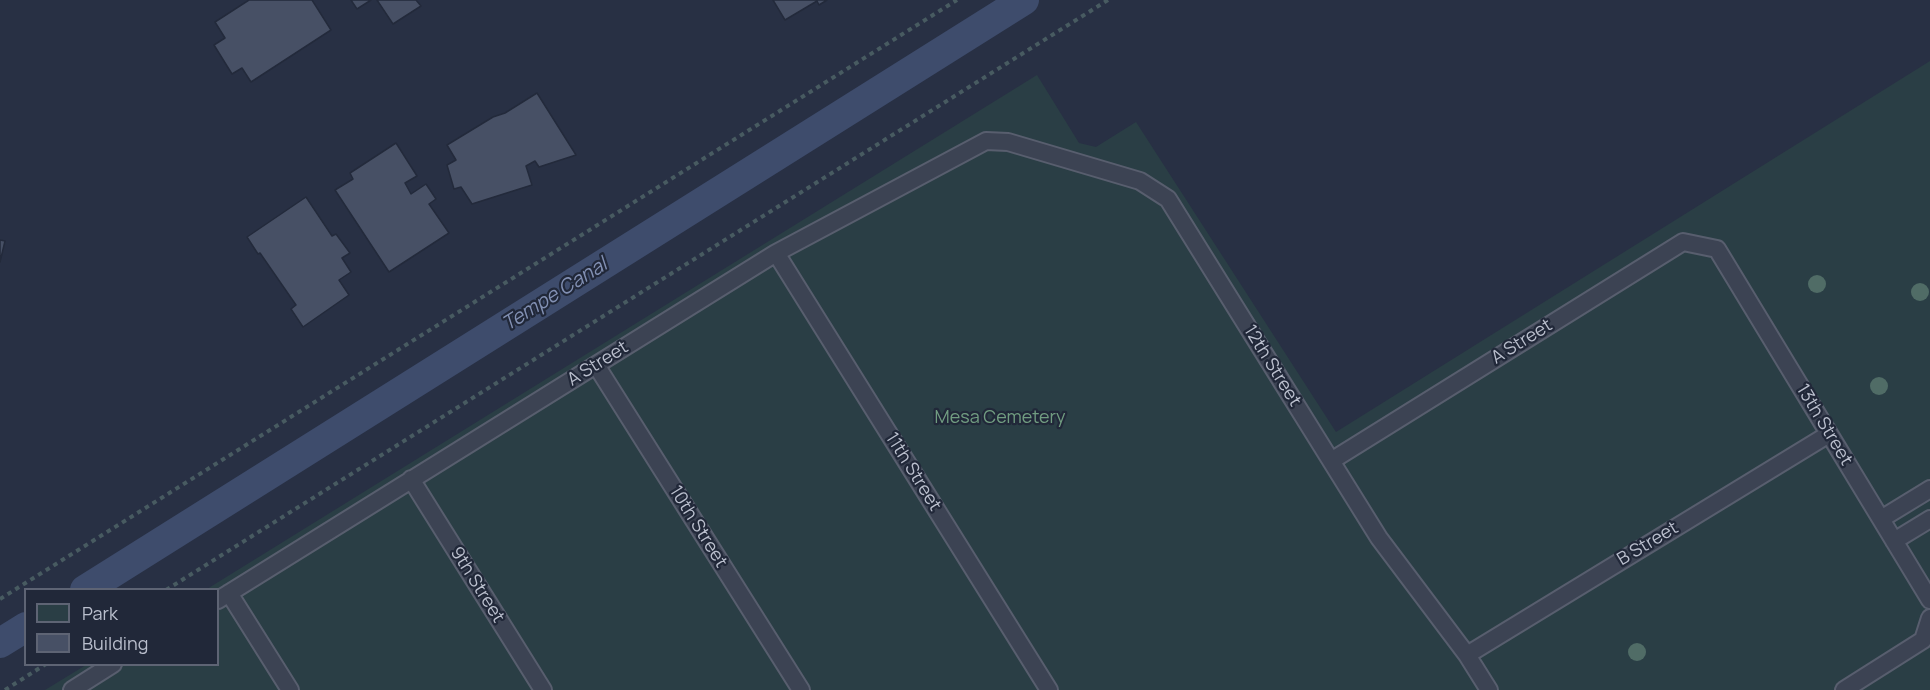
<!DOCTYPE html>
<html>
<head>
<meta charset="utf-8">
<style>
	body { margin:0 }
	#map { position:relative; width:1930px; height:690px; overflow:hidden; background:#283044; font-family:Manrope,sans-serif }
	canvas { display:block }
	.legend { position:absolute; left:24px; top:588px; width:195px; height:78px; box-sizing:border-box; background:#212839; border:2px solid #5e6474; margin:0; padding:8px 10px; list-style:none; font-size:18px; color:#babfcd }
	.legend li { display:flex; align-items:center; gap:12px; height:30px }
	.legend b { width:30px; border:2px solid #5e6474 }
</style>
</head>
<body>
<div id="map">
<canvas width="1930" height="690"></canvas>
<ul class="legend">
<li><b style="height:16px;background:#2a3e45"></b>Park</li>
<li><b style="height:16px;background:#475065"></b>Building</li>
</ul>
</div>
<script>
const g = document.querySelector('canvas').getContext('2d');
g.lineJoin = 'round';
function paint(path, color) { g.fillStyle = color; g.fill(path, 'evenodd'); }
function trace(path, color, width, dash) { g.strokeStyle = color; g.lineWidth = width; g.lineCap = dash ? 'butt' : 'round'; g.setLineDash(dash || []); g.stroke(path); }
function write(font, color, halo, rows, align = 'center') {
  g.font = font + ' Manrope,sans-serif'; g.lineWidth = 4.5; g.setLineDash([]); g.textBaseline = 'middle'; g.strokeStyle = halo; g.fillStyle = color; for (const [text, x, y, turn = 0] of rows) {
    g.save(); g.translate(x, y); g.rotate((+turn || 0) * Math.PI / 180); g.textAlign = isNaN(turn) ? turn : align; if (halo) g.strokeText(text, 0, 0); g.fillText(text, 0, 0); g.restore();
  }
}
const green = new Path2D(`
	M1930 61V690H45L86 665 218 664V590L207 589 1037 75 1079 143 1096 147 1136 122 1336 432Z`);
const canal = new Path2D(`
	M85 590 1024 0
	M0 643 26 627`);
const building = new Path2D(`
	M249 0H312L331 30 251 82 242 68 232 74 214 45 225 38 215 22Z
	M351 0H371L357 9Z
	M377 0H416L421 6 393 24Z
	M773 0H827L819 5 817 1 785 20Z
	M537 93 576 155 539 167 535 161 526 166 532 185 472 204 461 187 454 189 447 165 456 160 447 145 493 117 505 113Z
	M396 143 417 176 405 183 411 194 426 184 436 199 429 204 449 233 389 272 335 190 353 179 350 173Z
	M306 197 332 236 336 234 350 253 342 258 351 272 339 280 349 295 303 327 291 309 296 305 260 253 258 254 247 237Z
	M0 240 5 241 0 262Z`);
const path = new Path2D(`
	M166 590 1108 0
	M0 599 957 0
	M5 690 46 664`);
const service = new Path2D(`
	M776 253 1049 690
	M596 365 801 690
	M1331 461 1683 242 1717 249 1930 600
	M411 479 543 690
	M1881 519 1930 489
	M1894 541 1930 519
	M229 593 290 690
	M218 600 776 253 986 141 1008 142 1140 181 1168 199 1379 538 1467 655 1489 690
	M1467 655 1829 434
	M72 690 113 664
	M1844 690 1923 640 1930 618`);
const trees = [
	[1817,284],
	[1920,292],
	[1879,386],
	[1637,652]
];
const streetNames = [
	["A Street",1522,342,-32],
	["A Street",598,364,-32],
	["12th Street",1272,366,58],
	["13th Street",1824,425,59],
	["11th Street",913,472,58],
	["10th Street",698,527,58],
	["B Street",1648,544,-31],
	["9th Street",477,585,58]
];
const parkNames = [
	["Mesa Cemetery",1000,418]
];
const waterNames = [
	["Tempe Canal",555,295,-32]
];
paint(green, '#2a3e45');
trace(canal, '#3e4c6c', 30);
paint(building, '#475065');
trace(building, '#232a3b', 1.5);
trace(service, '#585e6e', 20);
trace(path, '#485b61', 4, [4.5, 4.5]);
trace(service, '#3c4353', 16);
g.fillStyle = '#506c66';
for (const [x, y] of trees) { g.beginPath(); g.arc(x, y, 9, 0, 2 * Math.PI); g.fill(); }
write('18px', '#babfcd', '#212839', streetNames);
write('18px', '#719d81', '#212839', parkNames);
write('italic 20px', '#8290b3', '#212839', waterNames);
</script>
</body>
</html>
